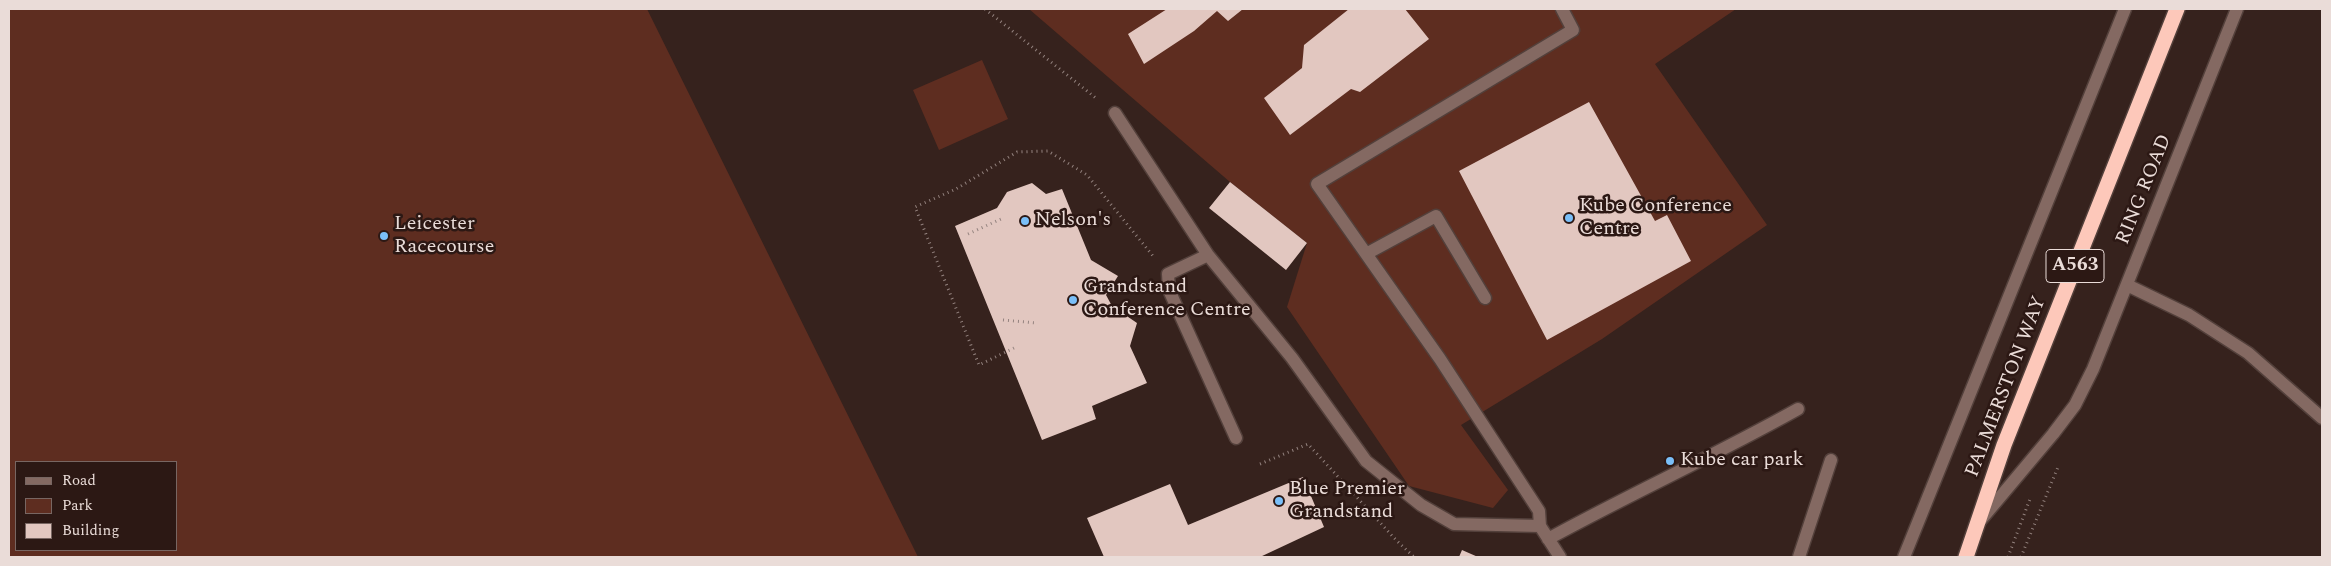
<!DOCTYPE html>
<html>
<head>
<meta charset="utf-8">
<style>
	body { margin:0 }
	#map { position:relative; width:2331px; height:566px; overflow:hidden; background:#36221d; font-family:Spectral,serif }
	canvas { display:block }
	.frame { position:absolute; inset:0; border:10px solid #eadcd8; pointer-events:none }
	.legend { position:absolute; left:15px; top:461px; width:162px; height:90px; box-sizing:border-box; background:#2c1814; border:1px solid #786662; margin:0; padding:6px 9px; list-style:none; font-size:15px; color:#eadcd8 }
	.legend li { display:flex; align-items:center; gap:10px; height:25px }
	.legend b { width:25px; border:1px solid #786662 }
</style>
</head>
<body>
<div id="map">
<canvas width="2331" height="566"></canvas>
<div class="frame"></div>
<ul class="legend">
<li><b style="height:6px;background:#846962"></b>Road</li>
<li><b style="height:14px;background:#5e2d20"></b>Park</li>
<li><b style="height:14px;background:#e2c7c0"></b>Building</li>
</ul>
</div>
<script>
const g = document.querySelector('canvas').getContext('2d');
g.lineJoin = 'round';
function paint(path, color) { g.fillStyle = color; g.fill(path, 'evenodd'); }
function trace(path, color, width, dash) { g.strokeStyle = color; g.lineWidth = width; g.lineCap = dash ? 'butt' : 'round'; g.setLineDash(dash || []); g.stroke(path); }
function write(font, color, halo, rows, align = 'center') {
  g.font = font + ' Spectral,serif'; g.lineWidth = 5; g.setLineDash([]); g.textBaseline = 'middle'; g.strokeStyle = halo; g.fillStyle = color; for (const [text, x, y, turn = 0] of rows) {
    g.save(); g.translate(x, y); g.rotate((+turn || 0) * Math.PI / 180); g.textAlign = isNaN(turn) ? turn : align; if (halo) g.strokeText(text, 0, 0); g.fillText(text, 0, 0); g.restore();
  }
}
const green = new Path2D(`
	M9 9H647L918 557H9ZM16 462H176V550H16Z
	M1029 9H1736L1655 64 1767 225 1602 339 1461 425 1508 490 1493 508 1409 486 1287 307 1307 243 1230 182Z
	M982 60 1008 119 939 150 913 90Z`);
const building = new Path2D(`
	M1167 9H1243L1228 21 1217 11 1194 31 1144 64 1128 34Z
	M1349 9H1405L1429 39 1360 92 1351 89 1290 135 1264 98 1302 68 1304 45Z
	M1589 102 1655 221 1667 215 1691 261 1547 340 1459 171Z
	M1230 182 1307 243 1286 270 1209 208Z
	M1032 183 1046 194 1062 189 1091 260 1118 276 1106 295 1112 306 1137 323 1130 346 1147 383 1092 406 1096 419 1042 440 955 226 997 208 1007 192Z
	M1303 477 1324 527 1260 557H1104L1087 518 1170 484 1188 525Z
	M1462 550 1478 557H1459Z`);
const path = new Path2D(`
	M985 9 1097 99
	M968 234 1001 219
	M1003 320 1037 323
	M1014 348 979 365 915 207 956 189 1017 152 1048 151 1087 175 1153 256
	M1260 464 1308 444 1396 540 1414 557
	M2008 557 2030 499
	M2021 557 2058 467`);
const minor = new Path2D(`
	M1115 113 1208 255 1292 358 1366 461 1421 505 1454 524 1540 526 1560 557
	M1366 254 1436 216 1485 298
	M1208 255 1168 274 1169 290 1236 438
	M2127 285 2189 315 2248 353 2322 418
	M1980 521 2053 434 2075 405 2093 369 2237 9
	M1540 526 1539 511 1440 359 1317 184 1573 30 1562 9
	M1548 539C1630 494 1716 455 1798 409
	M1799 557 1831 460
	M1904 557 2125 9`);
const highway = new Path2D(`
	M1966 557 2004 445 2177 9`);
const markers = [
	[1569,218,5,"#7abff8"],
	[1025,221,5,"#7abff8"],
	[384,236,5,"#7abff8"],
	[1073,300,5,"#7abff8"],
	[1670,461,5,"#7abff8"],
	[1279,501,5,"#7abff8"]
];
const shields = [
	[2075,266,58]
];
const shieldNames = [
	["A563",2075,266]
];
const streetNames = [
	["RING ROAD",2145,190,-68],
	["PALMERSTON WAY",2007,387,-69]
];
const poiNames = [
	["Kube Conference",1579,207],
	["Centre",1579,230],
	["Nelson's",1035,221],
	["Leicester",394,225],
	["Racecourse",394,248],
	["Grandstand",1083,288],
	["Conference Centre",1083,311],
	["Kube car park",1680,461],
	["Blue Premier",1289,490],
	["Grandstand",1289,513]
];
paint(green, '#5e2d20');
paint(building, '#e2c7c0');
trace(minor, '#53403b', 15);
trace(highway, '#53403b', 18);
trace(path, '#94837f', 3, [1, 4]);
trace(minor, '#846962', 12);
trace(highway, '#fdc8ba', 15);
for (const [x, y, r, color] of markers) { const dot = new Path2D(); dot.arc(x, y, r, 0, 2 * Math.PI); g.fillStyle = color; g.fill(dot); trace(dot, '#2c1814', 2); }
for (const [x, y, w] of shields) { const box = new Path2D(); box.roundRect(x - w / 2, y - 16.5, w, 33, 4); g.fillStyle = '#2c1814'; g.fill(box); trace(box, '#eadcd8', 1); }
write('bold 19px', '#eadcd8', null, shieldNames);
write('20px', '#eadcd8', '#2c1814', streetNames);
write('20px', '#eadcd8', '#2c1814', poiNames, 'left');
</script>
</body>
</html>
